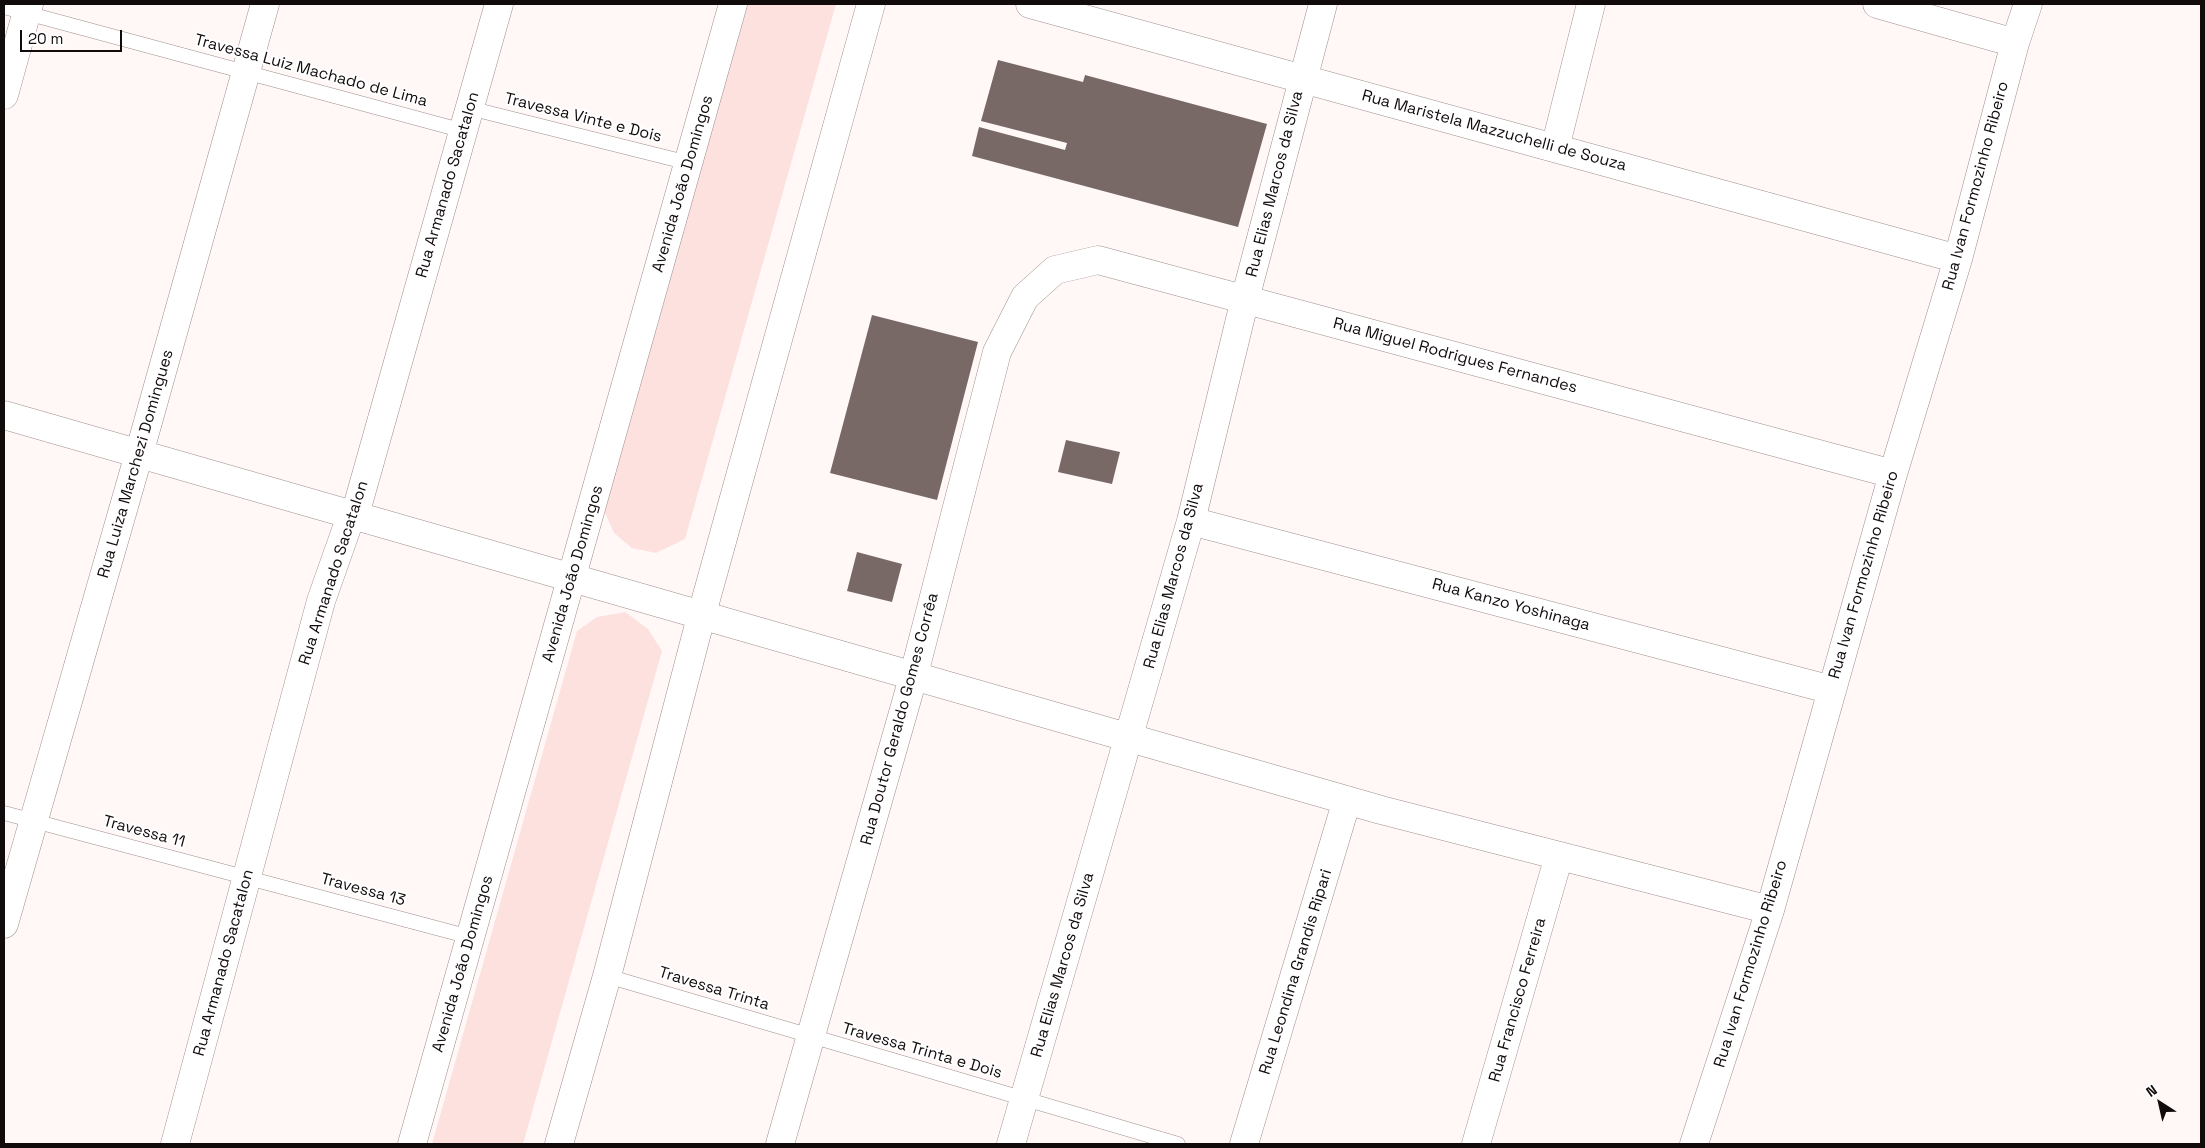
<!DOCTYPE html>
<html>
<head>
<meta charset="utf-8">
<style>
	body { margin:0 }
	#map { position:relative; width:2205px; height:1148px; overflow:hidden; background:#fff8f7; font-family:"Space Grotesk",sans-serif }
	canvas { display:block }
	.frame { position:absolute; inset:0; border:5px solid #110b0b; pointer-events:none }
	.north { position:absolute; left:2135px; top:1078px; width:50px; height:50px; -webkit-text-stroke:4px #fff; paint-order:stroke; rotate:325deg; font-size:14px; font-weight:700; line-height:20px; text-align:center; color:#110b0b }
	.north::after { content:''; display:block; margin:auto; width:18px; height:22px; background:#110b0b; clip-path:polygon(50% 0,100% 100%,50% 72%,0 100%) }
	.scale { position:absolute; left:20px; top:30px; width:102px; height:22px; box-sizing:border-box; border:2px solid #110b0b; border-top:0; padding-left:6px; font-size:15px; line-height:18px; white-space:nowrap; color:#110b0b; -webkit-text-stroke:4px #fff; paint-order:stroke }
</style>
</head>
<body>
<div id="map">
<canvas width="2205" height="1148"></canvas>
<div class="frame"></div>
<div class="north">N</div>
<div class="scale">20 m</div>
</div>
<script>
const g = document.querySelector('canvas').getContext('2d');
g.lineJoin = 'round';
function paint(path, color) { g.fillStyle = color; g.fill(path, 'evenodd'); }
function trace(path, color, width, dash) { g.strokeStyle = color; g.lineWidth = width; g.lineCap = dash ? 'butt' : 'round'; g.setLineDash(dash || []); g.stroke(path); }
function write(font, color, halo, rows, align = 'center') {
  g.font = font + ' "Space Grotesk",sans-serif'; g.lineWidth = 4; g.setLineDash([]); g.textBaseline = 'middle'; g.strokeStyle = halo; g.fillStyle = color; for (const [text, x, y, turn = 0] of rows) {
    g.save(); g.translate(x, y); g.rotate((+turn || 0) * Math.PI / 180); g.textAlign = isNaN(turn) ? turn : align; if (halo) g.strokeText(text, 0, 0); g.fillText(text, 0, 0); g.restore();
  }
}
const green = new Path2D(`
	M745 4H836L685 539 656 553 632 548 614 533 602 506Z
	M625 612 648 629 662 651 523 1144H432L577 631 597 617Z`);
const building = new Path2D(`
	M998 60 1083 82 1085 75 1267 124 1238 227 972 156 979 127 1065 150 1067 143 981 121Z
	M872 315 978 342 937 500 830 473Z
	M1066 440 1120 452 1112 484 1058 472Z
	M857 552 902 564 892 602 847 591Z`);
const service = new Path2D(`
	M4 7 464 131
	M469 108 689 163
	M4 813 470 937
	M607 976 1178 1144`);
const minor = new Path2D(`
	M1030 4 1958 259
	M1877 4 2015 43
	M4 95 29 4
	M1555 148 1591 4
	M4 415 1381 810 1770 910
	M1191 521 1832 690
	M4 924 139 454 265 4
	M175 1144 321 601 351 516 358 504 499 4
	M780 1144 913 678 997 352 1025 297 1055 270 1098 260 1893 474
	M1011 1144 1191 521 1245 299 1323 4
	M1244 1144 1347 800
	M1476 1144 1559 856
	M1694 1144 1770 910 1893 474 1958 259 2015 43 2028 4`);
const tertiary = new Path2D(`
	M412 1144 733 4
	M559 1144 607 976 701 617 871 4`);
const streetNames = [
	["Travessa Luiz Machado de Lima",311,71,15],
	["Travessa Vinte e Dois",583,118,14],
	["Rua Maristela Mazzuchelli de Souza",1494,131,15],
	["Avenida João Domingos",683,184,-74],
	["Rua Elias Marcos da Silva",1275,184,-76],
	["Rua Armanado Sacatalon",448,185,-74],
	["Rua Ivan Formozinho Ribeiro",1976,186,-75],
	["Rua Miguel Rodrigues Fernandes",1455,356,15],
	["Rua Luiza Marchezi Domingues",136,464,-74],
	["Rua Armanado Sacatalon",334,573,-72],
	["Avenida João Domingos",573,574,-74],
	["Rua Ivan Formozinho Ribeiro",1864,575,-74],
	["Rua Elias Marcos da Silva",1174,576,-75],
	["Rua Kanzo Yoshinaga",1511,605,15],
	["Rua Doutor Geraldo Gomes Corrêa",900,719,-75],
	["Travessa 11",144,832,15],
	["Travessa 13",363,890,15],
	["Rua Armanado Sacatalon",224,963,-75],
	["Avenida João Domingos",463,964,-74],
	["Rua Ivan Formozinho Ribeiro",1751,964,-73],
	["Rua Elias Marcos da Silva",1063,965,-74],
	["Rua Leondina Grandis Ripari",1296,972,-73],
	["Travessa Trinta",714,989,17],
	["Rua Francisco Ferreira",1518,1000,-74],
	["Travessa Trinta e Dois",922,1051,16]
];
paint(green, '#fde1de');
paint(building, '#786967');
trace(service, '#a0908e', 15);
trace(minor, '#a0908e', 29);
trace(tertiary, '#a0908e', 29);
trace(service, '#fff', 14);
trace(minor, '#fff', 28);
trace(tertiary, '#fff', 28);
write('16px', '#110b0b', '#fff', streetNames);
</script>
</body>
</html>
